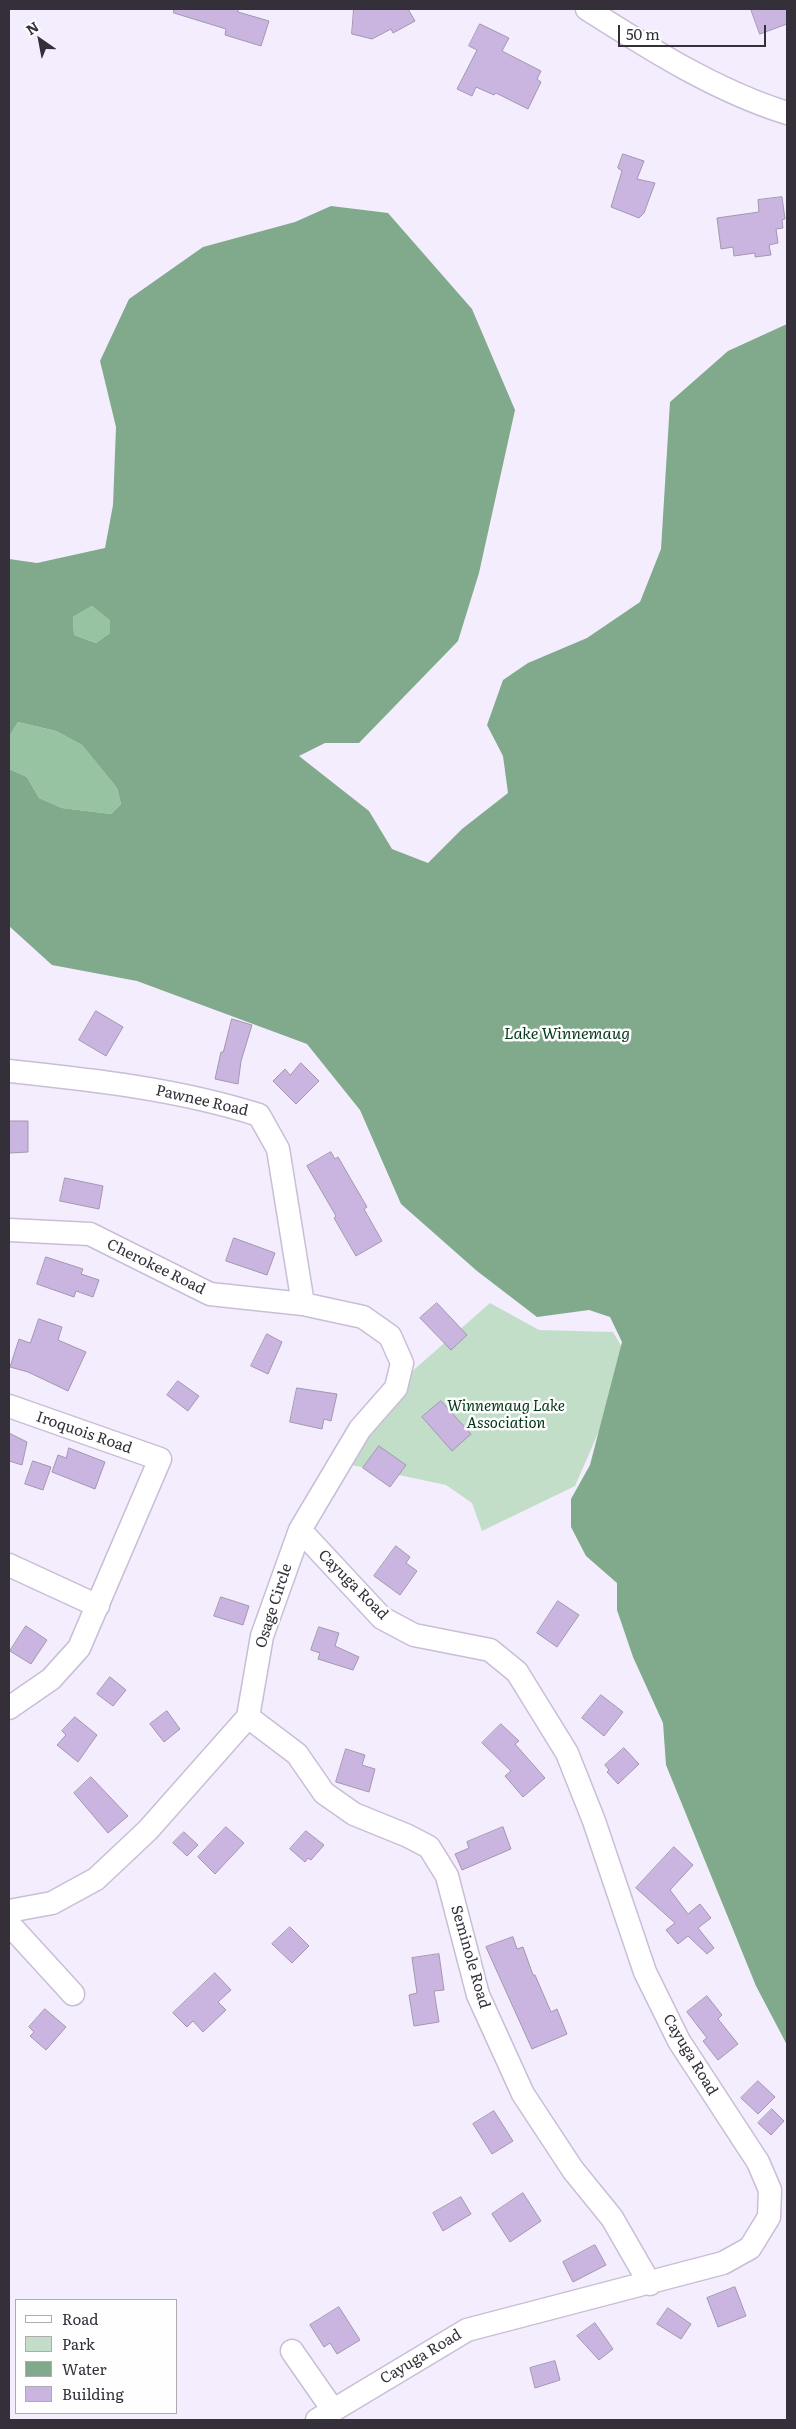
<!DOCTYPE html>
<html>
<head>
<meta charset="utf-8">
<style>
	body { margin:0 }
	#map { position:relative; width:796px; height:2429px; overflow:hidden; background:#f4edfd; font-family:Literata,serif }
	canvas { display:block }
	.frame { position:absolute; inset:0; border:10px solid #342f39; pointer-events:none }
	.legend { position:absolute; left:15px; top:2299px; width:162px; height:115px; box-sizing:border-box; background:#fefefe; border:1px solid #adabaf; margin:0; padding:6px 9px; list-style:none; font-size:15px; color:#342f39 }
	.legend li { display:flex; align-items:center; gap:10px; height:25px }
	.legend b { width:25px; border:1px solid #adabaf }
	.north { position:absolute; left:15px; top:15px; width:50px; height:50px; -webkit-text-stroke:4px #fefefe; paint-order:stroke; rotate:327deg; font-size:14px; font-weight:700; line-height:20px; text-align:center; color:#342f39 }
	.north::after { content:''; display:block; margin:auto; width:18px; height:22px; background:#342f39; clip-path:polygon(50% 0,100% 100%,50% 72%,0 100%) }
	.scale { position:absolute; left:618px; top:25px; width:148px; height:22px; box-sizing:border-box; border:2px solid #342f39; border-top:0; padding-left:6px; font-size:15px; line-height:18px; white-space:nowrap; color:#342f39; -webkit-text-stroke:4px #fefefe; paint-order:stroke }
</style>
</head>
<body>
<div id="map">
<canvas width="796" height="2429"></canvas>
<div class="frame"></div>
<ul class="legend">
<li><b style="height:6px;background:#fff"></b>Road</li>
<li><b style="height:14px;background:#c2dec9"></b>Park</li>
<li><b style="height:14px;background:#80aa8b"></b>Water</li>
<li><b style="height:14px;background:#cab5e1"></b>Building</li>
</ul>
<div class="north">N</div>
<div class="scale">50 m</div>
</div>
<script>
const g = document.querySelector('canvas').getContext('2d');
g.lineJoin = 'round';
function paint(path, color) { g.fillStyle = color; g.fill(path, 'evenodd'); }
function trace(path, color, width, dash) { g.strokeStyle = color; g.lineWidth = width; g.lineCap = dash ? 'butt' : 'round'; g.setLineDash(dash || []); g.stroke(path); }
function write(font, color, halo, rows, align = 'center') {
  g.font = font + ' Literata,serif'; g.lineWidth = 5; g.setLineDash([]); g.textBaseline = 'middle'; g.strokeStyle = halo; g.fillStyle = color; for (const [text, x, y, turn = 0] of rows) {
    g.save(); g.translate(x, y); g.rotate((+turn || 0) * Math.PI / 180); g.textAlign = isNaN(turn) ? turn : align; if (halo) g.strokeText(text, 0, 0); g.fillText(text, 0, 0); g.restore();
  }
}
const green = new Path2D(`
	M490 1303 539 1330 613 1332 626 1354 603 1422 575 1486 482 1531 472 1503 446 1485 347 1464 360 1417Z`);
const forest = new Path2D(`
	M92 606 110 619V633L96 643 74 635 73 617Z
	M18 722 56 731 82 745 117 788 121 804 111 814 62 808 39 798 27 777 9 769V737Z`);
const water = new Path2D(`
	M331 206 388 213 472 309 515 410 479 573 458 641 359 743H325L299 756 369 811 392 849 428 863 462 829 508 793 503 756 487 725 503 680 528 663 587 638 640 602 661 549 670 402 728 351 787 324V2045L756 1986 666 1765 663 1723 633 1657 617 1610V1583L586 1556 571 1527V1499L590 1465 622 1342 610 1317 589 1310 537 1317 477 1271 401 1204 360 1110 307 1044 137 981 52 965 9 926V769L27 777 39 798 62 808 111 814 121 804 117 788 82 745 56 731 18 722 9 737V559L37 563 105 548 113 505 116 427 100 361 129 299 203 247 295 222ZM92 606 110 620V633L96 643 74 635 73 617Z`);
const building = new Path2D(`
	M174 9H238V12L269 21 261 46 225 35 226 29 174 13Z
	M354 9H408L415 21 393 33 391 29 372 39 352 34Z
	M751 9H787V24L760 34Z
	M480 24 509 38 502 51 541 71 537 79 541 82 528 109 496 93 494 95 476 87 472 96 457 89 477 50 469 46Z
	M623 154 644 161 637 179 655 183 644 213 639 218 611 207 622 171 618 168Z
	M782 197 785 219 782 220 783 228 776 229 778 243 769 245 771 255 755 257V253L734 256 733 247 721 249 717 218 759 212 758 200Z
	M96 1011 123 1027 106 1056 79 1040Z
	M232 1019 252 1025 241 1061 238 1084 215 1079 221 1052H223Z
	M301 1063 319 1081 296 1104 273 1081 285 1069 290 1075Z
	M10 1121H28V1152L10 1153Z
	M331 1152 335 1159 338 1157 367 1207 364 1209 382 1241 356 1256 334 1218 336 1216 307 1166Z
	M65 1178 103 1186 99 1209 60 1201Z
	M234 1238 275 1253 267 1275 226 1261Z
	M46 1257 83 1269 81 1274 99 1280 93 1297 76 1291 74 1297 37 1284Z
	M437 1303 467 1335 451 1350 420 1318Z
	M39 1319 62 1327 58 1340 86 1352 68 1391 28 1372 10 1367 19 1339 30 1343Z
	M267 1334 282 1342 268 1374 251 1366Z
	M178 1381 199 1396 188 1411 167 1395Z
	M297 1388 337 1394 331 1421 324 1419 322 1429 290 1422Z
	M441 1401 471 1434 452 1451 422 1417Z
	M9 1433 27 1442 22 1465 9 1461Z
	M379 1446 406 1465 390 1487 363 1468Z
	M69 1448 105 1462 95 1489 52 1472 58 1455 66 1458Z
	M33 1461 51 1467 43 1490 25 1484Z
	M396 1546 410 1557 406 1563 417 1571 400 1595 374 1576Z
	M221 1597 249 1606 243 1625 214 1616Z
	M558 1601 579 1615 557 1647 537 1633Z
	M26 1626 47 1640 31 1664 10 1651Z
	M319 1627 339 1633 335 1646 359 1657 353 1670 318 1659 320 1653 311 1650Z
	M110 1677 126 1690 113 1706 97 1694Z
	M601 1695 623 1712 604 1736 582 1718Z
	M167 1711 180 1729 164 1742 150 1724Z
	M75 1717 97 1735 78 1762 57 1745 66 1735 62 1731Z
	M501 1724 519 1741 515 1744 545 1778 523 1797 505 1776 511 1771 482 1743Z
	M624 1748 639 1764 618 1784 607 1772 609 1770 605 1765Z
	M346 1749 365 1755 362 1765 375 1769 369 1792 336 1782Z
	M91 1777 128 1816 108 1833 74 1793Z
	M226 1827 244 1843 215 1874 198 1857Z
	M503 1827 511 1849 462 1870 455 1854 469 1848 467 1842Z
	M306 1831 324 1845 311 1860 308 1858 305 1862 290 1849Z
	M184 1832 198 1845 187 1856 173 1843Z
	M674 1847 693 1865 670 1890 688 1914 700 1904 711 1918 698 1928 714 1948 707 1954 688 1936 678 1944 666 1930 675 1923 636 1888Z
	M290 1927 309 1946 292 1963 272 1944Z
	M513 1937 517 1949 523 1947 533 1975H535L551 2012 557 2009 567 2034 532 2049 486 1947Z
	M439 1954 444 1990 434 1991 439 2022 414 2026 409 1995 417 1993 412 1958Z
	M215 1973 231 1990 218 2002 226 2010 203 2032 193 2021 187 2027 173 2013Z
	M707 1996 722 2015 718 2019 738 2044 718 2060 703 2041 707 2038 687 2012Z
	M45 2009 66 2027 46 2050 30 2036 34 2032 29 2027Z
	M758 2081 775 2097 758 2114 741 2098Z
	M772 2109 784 2121 771 2135 758 2123Z
	M494 2111 513 2141 492 2154 473 2124Z
	M523 2193 541 2221 510 2242 492 2214Z
	M461 2197 471 2214 443 2231 433 2213Z
	M595 2245 606 2265 573 2282 563 2262Z
	M735 2287 746 2316 718 2327 707 2298Z
	M339 2307 360 2340 337 2354 330 2343 324 2347 310 2325Z
	M668 2308 691 2324 681 2339 657 2324Z
	M595 2323 613 2349 599 2360 577 2336Z
	M555 2361 560 2380 535 2388 530 2368Z`);
const minor = new Path2D(`
	M587 9C650 49 716 91 787 113
	M9 1071C93 1080 178 1089 259 1115L278 1149 303 1304
	M9 1230 90 1234 210 1294 303 1304 363 1317 390 1336 402 1363 396 1388 360 1429 300 1530 262 1636 248 1717 148 1830 96 1879 52 1903 9 1911
	M9 1406 160 1459 79 1648 51 1679 9 1708
	M300 1530 382 1618 414 1635 490 1650 517 1672 567 1753 594 1821 645 1972 679 2041 758 2162 770 2190 769 2217 750 2248 723 2263 467 2330 317 2420
	M9 1565 98 1606
	M248 1717 297 1754 324 1793 354 1814 408 1836 429 1847 447 1876 478 1995 523 2094 573 2170 612 2218 650 2284
	M9 1924 73 1994
	M292 2351 333 2410`);
const streetNames = [
	["Pawnee Road",202,1101,13],
	["Cherokee Road",156,1267,26],
	["Iroquois Road",84,1433,19],
	["Cayuga Road",353,1585,45],
	["Osage Circle",274,1606,-72],
	["Seminole Road",470,1957,74],
	["Cayuga Road",690,2055,59],
	["Cayuga Road",421,2357,-31]
];
const parkNames = [
	["Winnemaug Lake",506,1407],
	["Association",506,1424]
];
const waterNames = [
	["Lake Winnemaug",567,1034]
];
paint(green, '#c2dec9');
paint(forest, '#98c3a3');
paint(water, '#80aa8b');
paint(building, '#cab5e1');
trace(building, '#a297af', 1);
trace(minor, '#c9bed7', 25);
trace(minor, '#fff', 22);
write('15px', '#342f39', '#fefefe', streetNames);
write('italic 15px', '#003517', '#fefefe', parkNames);
write('italic 16px', '#053a1c', '#fefefe', waterNames);
</script>
</body>
</html>
